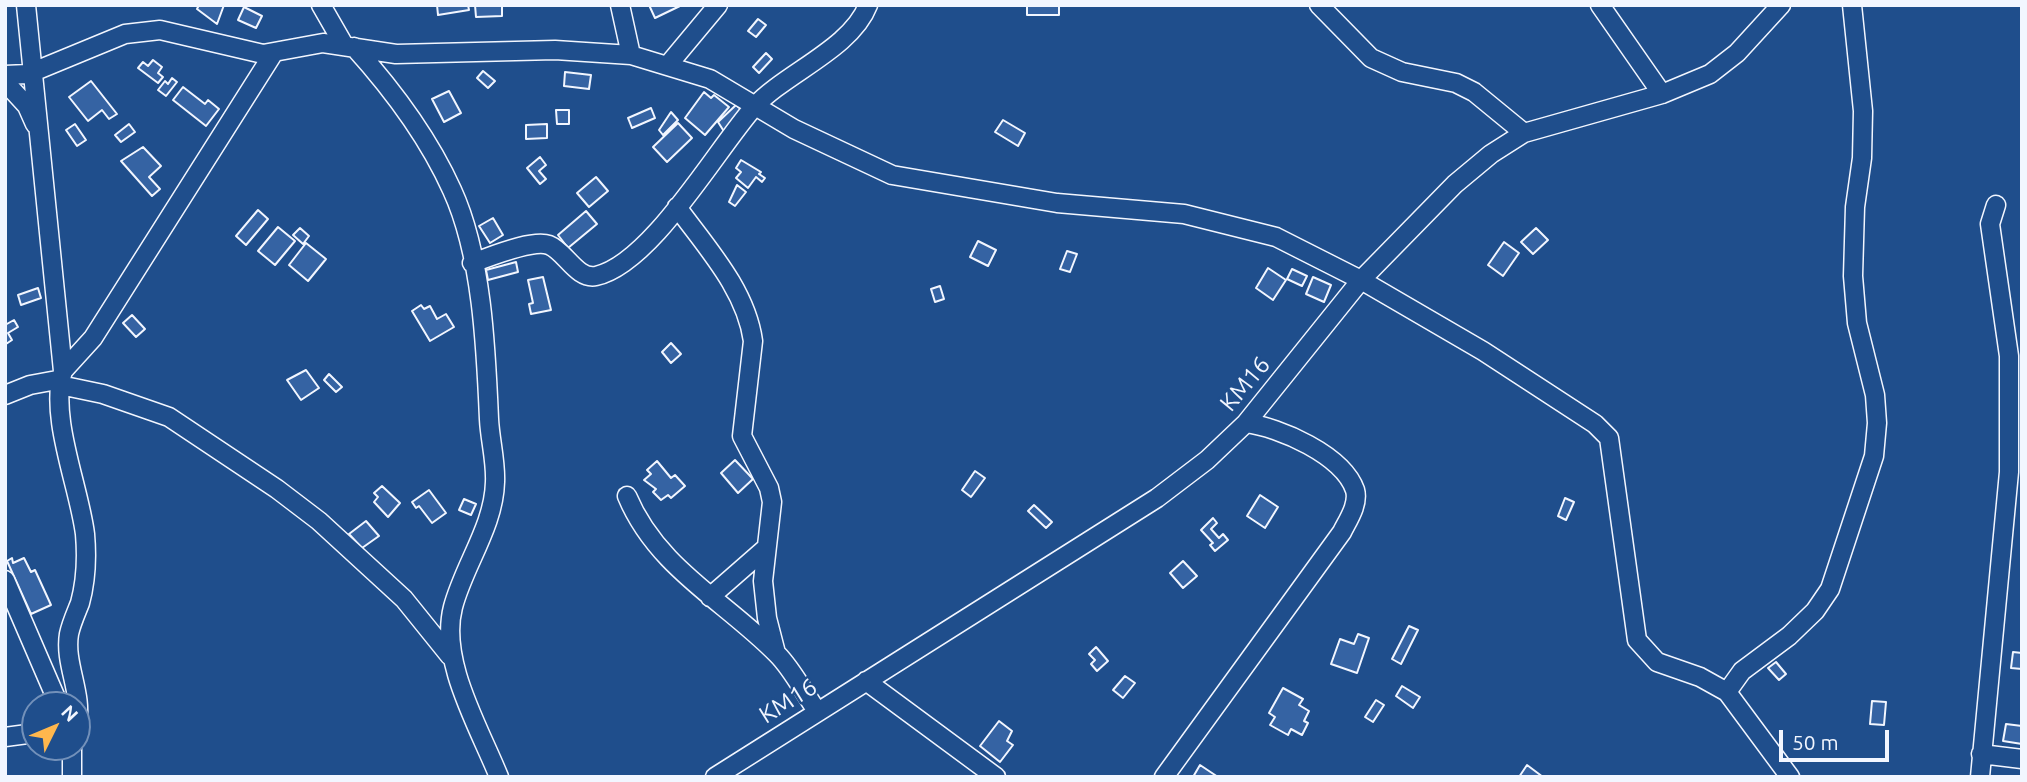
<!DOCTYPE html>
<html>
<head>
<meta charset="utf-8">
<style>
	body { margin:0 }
	#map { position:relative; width:2027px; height:782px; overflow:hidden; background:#1f4e8c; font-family:Ubuntu,sans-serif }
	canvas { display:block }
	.frame { position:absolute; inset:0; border:7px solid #f2f6ff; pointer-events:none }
	.north { position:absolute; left:21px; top:691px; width:70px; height:70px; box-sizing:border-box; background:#1f4e8c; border:2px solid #7391ba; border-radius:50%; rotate:47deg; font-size:19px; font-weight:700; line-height:28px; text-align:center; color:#f2f6ff }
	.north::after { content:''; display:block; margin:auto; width:24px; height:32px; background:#ffb74d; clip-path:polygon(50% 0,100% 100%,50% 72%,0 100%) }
	.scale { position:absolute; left:1779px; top:730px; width:110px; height:32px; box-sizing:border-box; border:4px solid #f2f6ff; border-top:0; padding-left:9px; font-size:21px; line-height:24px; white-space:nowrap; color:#f2f6ff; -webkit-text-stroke:5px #1f4e8c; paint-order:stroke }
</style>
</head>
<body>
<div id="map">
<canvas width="2027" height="782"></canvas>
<div class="frame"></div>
<div class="north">N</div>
<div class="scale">50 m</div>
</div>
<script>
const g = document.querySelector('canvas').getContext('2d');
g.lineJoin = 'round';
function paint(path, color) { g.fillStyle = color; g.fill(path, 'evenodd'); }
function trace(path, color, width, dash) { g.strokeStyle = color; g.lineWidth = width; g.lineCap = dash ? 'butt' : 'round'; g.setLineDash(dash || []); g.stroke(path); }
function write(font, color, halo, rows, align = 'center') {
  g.font = font + ' Ubuntu,sans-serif'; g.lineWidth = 5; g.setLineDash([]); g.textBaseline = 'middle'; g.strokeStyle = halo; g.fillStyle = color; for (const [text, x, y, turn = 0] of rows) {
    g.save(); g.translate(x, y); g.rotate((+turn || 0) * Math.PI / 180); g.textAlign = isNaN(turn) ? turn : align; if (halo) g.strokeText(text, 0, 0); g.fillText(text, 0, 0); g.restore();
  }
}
const building = new Path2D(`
	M199 5H224L217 24 197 9Z
	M437 5H468L469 10 438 15Z
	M475 5H502V16L476 17Z
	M649 5H682L655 18Z
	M1027 5H1059V15H1027Z
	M244 7 262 16 256 28 238 20Z
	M758 19 766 25 756 37 748 31Z
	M766 53 772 59 759 73 753 67Z
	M153 60 162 67 158 73 163 77 158 83 138 68 143 62 148 66Z
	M483 71 495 81 488 88 477 78Z
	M565 72 591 75 589 89 564 86Z
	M172 78 177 82 166 96 158 90 165 81 168 84Z
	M91 81 117 114 109 119 102 110 88 121 69 97Z
	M183 87 205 104 208 100 219 109 206 126 173 100Z
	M449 91 461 113 444 122 432 99Z
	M704 92 711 98 714 95 729 107 705 135 685 118Z
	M736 105 745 113 725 133 718 122Z
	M651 108 655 118 632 128 628 118Z
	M556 110H569V124H557Z
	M671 112 678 120 663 135 659 130Z
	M1003 120 1025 133 1018 146 995 132Z
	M678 123 692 138 667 162 653 147Z
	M75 124 86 140 77 146 66 130Z
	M129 124 135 132 121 142 115 135Z
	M547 124V138L526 139V125Z
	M143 147 161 166 149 177 160 189 152 196 121 161Z
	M540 157 546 165 539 171 546 179 540 184 527 168Z
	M741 160 761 172 759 174 765 178 762 182 756 177 748 188 736 178 741 172 736 168Z
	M596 177 608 191 589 207 577 193Z
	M737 185 746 192 735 206 729 202Z
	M258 210 268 219 246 245 236 236Z
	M586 211 597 224 568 248 558 235Z
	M493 218 503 235 490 243 479 226Z
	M278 227 295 241 275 265 258 251Z
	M300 228 309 236 303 244 293 235Z
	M1536 228 1548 240 1533 254 1521 242Z
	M978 241 996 250 988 266 970 257Z
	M1504 242 1519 253 1503 276 1488 265Z
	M306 243 326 259 308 281 289 265Z
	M1067 251 1077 254 1070 272 1060 269Z
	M516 262 518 272 488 280 486 270Z
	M1268 268 1286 280 1273 300 1256 288Z
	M1292 269 1307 276 1302 286 1287 279Z
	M543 277 551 310 531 314 529 304 533 303 528 280Z
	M1313 277 1331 285 1324 302 1306 294Z
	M940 286 944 299 935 302 931 289Z
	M38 288 41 298 21 305 18 295Z
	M421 305 424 309 430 306 437 319 446 314 454 327 430 341 412 311Z
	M132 315 145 329 136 337 123 323Z
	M14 320 18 327 8 333 12 340 6 344 5 325Z
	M671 343 681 354 671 363 662 352Z
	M306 370 319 388 301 400 287 380Z
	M329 374 342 387 336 392 324 380Z
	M735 460 753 479 738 493 721 473Z
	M657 461 671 478 675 475 685 486 671 498 668 495 661 500 653 492 656 489 644 480 651 474 647 470Z
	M975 471 985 478 971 497 962 490Z
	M382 486 400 503 388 517 374 502 378 497 374 493Z
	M429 490 446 513 432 523 419 506 416 508 412 502Z
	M1260 495 1278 507 1265 528 1247 516Z
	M1565 498 1574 502 1566 520 1558 516Z
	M464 499 476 504 471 515 459 510Z
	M1034 505 1052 522 1046 528 1028 511Z
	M1213 518 1217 523 1211 529 1219 538 1223 534 1228 540 1215 551 1210 545 1213 543 1201 530Z
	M366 521 379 536 362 548 349 534Z
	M12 558 13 563 24 558 31 572 35 570 51 605 31 614 7 561Z
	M1183 561 1197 576 1183 588 1170 573Z
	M1409 626 1418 630 1401 664 1392 659Z
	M1358 634 1369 638 1357 673 1331 664 1340 639 1354 644Z
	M1096 647 1108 661 1097 671 1091 664 1095 660 1089 654Z
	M2013 652 2022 653V669L2011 668Z
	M1776 662 1786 674 1779 680 1768 668Z
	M1125 676 1135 683 1123 698 1113 690Z
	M1402 686 1420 697 1413 708 1396 696Z
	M1283 688 1303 699 1299 705 1309 711 1304 721 1308 723 1302 735 1291 729 1288 735 1270 725 1275 717 1269 713Z
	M1376 700 1384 705 1373 722 1365 717Z
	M1872 701 1886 702 1884 725 1870 724Z
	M999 721 1012 731 1007 741 1013 745 1000 762 980 746Z
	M2006 724 2022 726V744L2003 741Z
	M1200 765 1218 777H1193Z
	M1527 765 1543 777H1519Z`);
const minor = new Path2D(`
	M26 5 63 371C49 417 79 486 85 534 87 557 86 581 80 603 76 613 71 624 69 634 64 664 83 693 77 724
	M321 5 344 45
	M620 5 631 55
	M1319 5 1371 58 1402 72 1456 83 1474 92 1524 133
	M1600 5 1662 94
	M354 47C392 89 429 139 452 190 482 255 486 348 489 419 490 440 496 461 495 482 494 526 464 565 453 607 439 661 479 727 499 777
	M668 65 718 5
	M5 75 28 74 125 34 160 30 263 54 323 43 396 54 555 50 631 55 710 79 794 129 892 175 1057 203 1184 214 1276 237 1361 280 1483 351 1595 424 1609 438 1637 640 1657 662 1700 677 1727 692 1790 777
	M5 82 27 106 35 124
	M677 207C707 248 746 290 753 341L742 436 769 488 772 502 763 581 767 618 776 653
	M472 263C490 257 532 239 549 245 565 251 577 280 596 276 651 264 716 150 754 107 785 73 851 49 868 5
	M63 371 93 338 273 54
	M5 395 30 385 57 380 60 385 103 394 169 417 277 489 319 521 404 599 450 656
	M627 496C657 568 725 601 777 654 793 670 804 693 817 711
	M5 580 59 705
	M710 597 766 548
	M866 681 996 777
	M1727 692 1742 671 1789 636 1815 611 1830 589 1874 456 1877 423 1875 395 1857 323 1853 276 1855 207 1862 158 1863 111 1852 5
	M5 737 35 733
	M1981 754 2022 759
	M72 777V747
	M715 777 1157 498 1207 460 1246 423 1361 280 1455 184 1491 154 1524 133 1662 94 1710 74 1737 53 1781 5
	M1164 777 1342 532C1348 520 1359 504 1355 490 1343 455 1279 427 1246 423
	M1980 777 2009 472V356L1990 224 1996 205`);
const streetNames = [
	["KM16",1245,384,-50],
	["KM16",788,701,-32]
];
paint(building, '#3563a3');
trace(building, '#f2f6ff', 2);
trace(minor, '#f2f6ff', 21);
trace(minor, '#1f4e8c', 18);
write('24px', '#f2f6ff', '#1f4e8c', streetNames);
</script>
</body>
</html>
